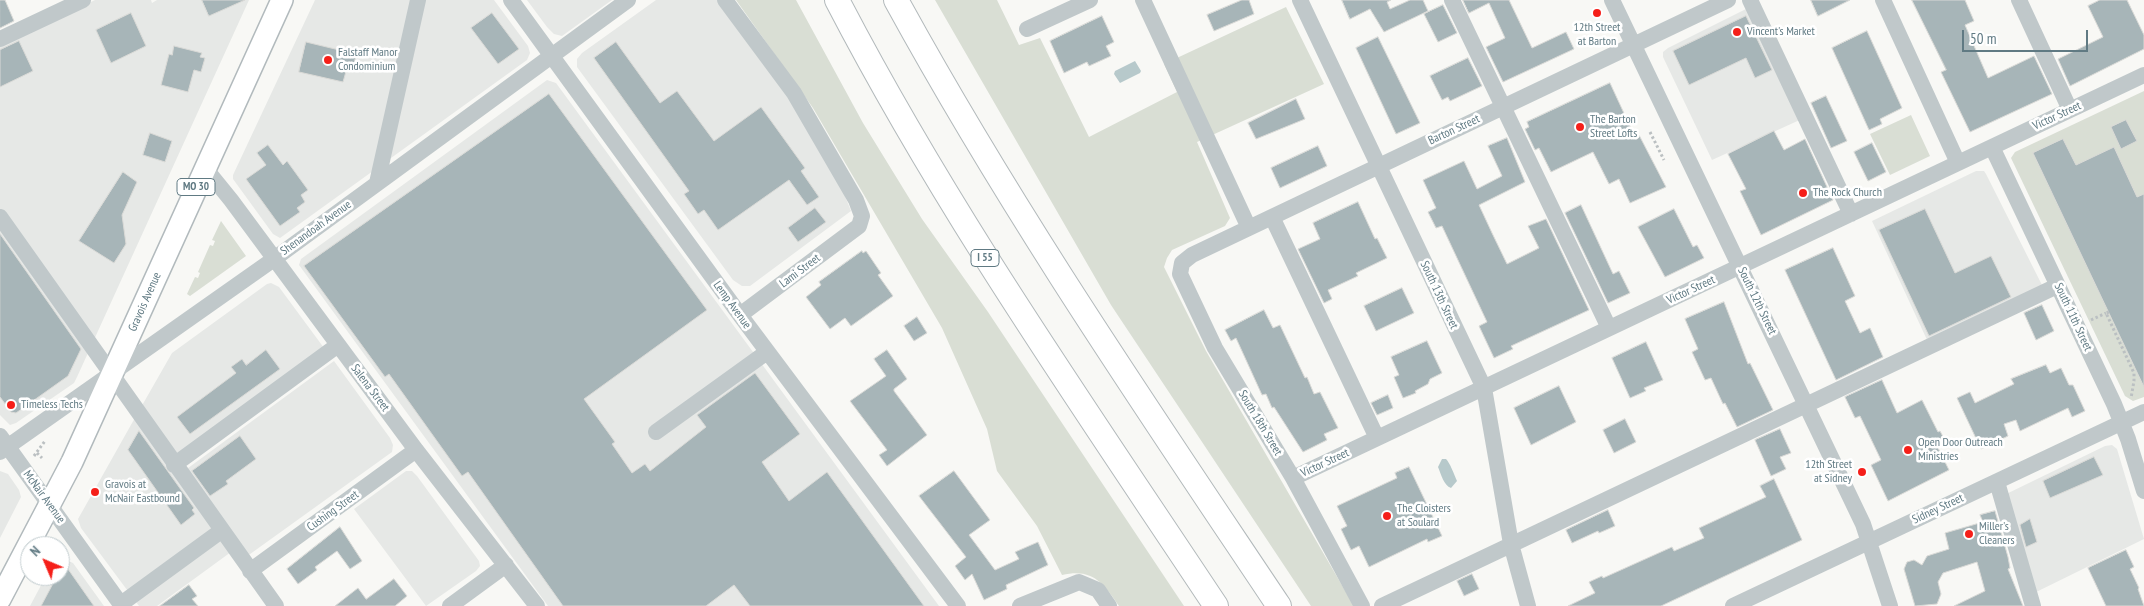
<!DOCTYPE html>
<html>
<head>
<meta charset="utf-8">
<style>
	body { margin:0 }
	#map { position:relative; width:2144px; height:606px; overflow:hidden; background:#f8f8f5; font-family:"PT Sans Narrow",sans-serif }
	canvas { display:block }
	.north { position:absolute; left:20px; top:536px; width:50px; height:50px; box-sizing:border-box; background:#fff; border:1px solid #bfcacd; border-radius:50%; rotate:315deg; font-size:14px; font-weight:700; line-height:20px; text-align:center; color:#607a83 }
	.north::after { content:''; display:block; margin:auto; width:18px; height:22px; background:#f51f19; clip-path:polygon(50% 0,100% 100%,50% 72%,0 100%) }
	.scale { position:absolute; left:1962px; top:30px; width:126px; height:22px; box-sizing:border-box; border:2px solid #607a83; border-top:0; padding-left:6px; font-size:15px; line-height:18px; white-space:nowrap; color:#607a83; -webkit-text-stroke:4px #fff; paint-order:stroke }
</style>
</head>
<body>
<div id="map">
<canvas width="2144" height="606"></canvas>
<div class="north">N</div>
<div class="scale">50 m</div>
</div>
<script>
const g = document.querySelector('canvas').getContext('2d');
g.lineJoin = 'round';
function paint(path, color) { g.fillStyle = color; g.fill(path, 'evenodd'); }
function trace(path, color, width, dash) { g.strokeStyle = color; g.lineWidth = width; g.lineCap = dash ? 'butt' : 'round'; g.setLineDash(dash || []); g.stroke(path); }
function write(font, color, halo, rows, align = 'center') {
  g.font = font + ' "PT Sans Narrow",sans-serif'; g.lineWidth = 5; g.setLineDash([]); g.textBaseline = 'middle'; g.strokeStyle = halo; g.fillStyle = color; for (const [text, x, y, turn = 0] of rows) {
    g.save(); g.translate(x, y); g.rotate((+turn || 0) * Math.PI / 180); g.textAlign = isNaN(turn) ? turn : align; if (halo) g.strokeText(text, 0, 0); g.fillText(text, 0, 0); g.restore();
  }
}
const built = new Path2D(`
	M95 0H151L152 3 157 0H249L77 377 74 383 16 423 10 425 0 415V46Z
	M315 0H494L528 46 530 53 527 60 280 238 273 234 233 179V175Z
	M527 0H612L562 36 554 34 547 27Z
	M656 0H717L790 100 843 191 851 211 750 286H742L733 280 577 67V59L582 53Z
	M1750 7 1804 118 1712 160 1663 57V52L1668 48Z
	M547 80 556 83 939 606H548L299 265 301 259Z
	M1976 171H1984L1986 174 2043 287 1928 342 1872 221Z
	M271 283 279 287 324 348 175 457 140 409 172 353 267 284Z
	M334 361 390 438 393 445 392 452 246 557 184 471Z
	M136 416 231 552 157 606H139L81 528 78 519Z
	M2112 445 2117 449 2144 539 2026 597 1996 499 2105 446Z
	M0 471 8 474 19 490 21 497 0 538Z
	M406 471H412L417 476 479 561 480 566 476 571 426 606 354 509Z
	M62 558 73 563 104 606H30L46 576H60V559Z`);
const green = new Path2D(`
	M736 0H796L863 123 922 219 988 312 1184 606H1119C1103 583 1093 568 1062 575L1037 526 997 471 987 429 942 328 813 108Z
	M935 0H997L1019 45 1040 38 1089 137 1177 92 1164 64 1286 7 1324 84 1197 142 1230 218 1225 226 1172 250 1167 258 1164 267 1206 351 1354 606H1311L1111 305Z
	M2144 91V397L2133 401 2125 396 2011 158 2015 152Z
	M1911 115 1930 156 1890 175 1870 134Z
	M221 221 246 256 190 296 187 294 195 277 198 278 200 273 198 272 210 245 213 246 215 241 212 240Z`);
const water = new Path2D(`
	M1135 61 1141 71 1140 73 1120 83 1114 74 1115 71Z
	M1442 459H1446C1450 463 1454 474 1457 481L1451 488C1444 486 1441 474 1438 467Z`);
const building = new Path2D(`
	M0 0H5L14 21 0 28Z
	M202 0H245L209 16Z
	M1242 0H1249L1254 14 1214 31 1207 15Z
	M1342 0H1391L1387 2 1390 9 1410 0H1423L1428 11 1384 32 1370 9 1350 19Z
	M1463 0H1509L1532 48 1566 32 1574 49 1503 82 1486 47 1505 38 1489 3 1469 13Z
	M1811 0H1850L1818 16Z
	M1912 0H1965L1974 21 1965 25 1988 78 2034 56 2052 94 1970 132 1941 72 1946 70Z
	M2100 0H2127L2144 35V49L2070 86 2058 59 2103 37 2088 6Z
	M1443 5 1457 33 1438 42 1424 14Z
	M131 13 146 46 111 63 96 30Z
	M492 13 519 49 498 64 471 28Z
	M1102 16 1114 42 1106 46 1111 56 1089 66 1087 62 1064 73 1050 41Z
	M1746 16 1772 70 1755 78 1746 58 1689 85 1673 51Z
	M1867 31 1902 108 1880 119 1882 124 1869 130 1832 48Z
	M1378 37 1420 123 1396 134 1356 48Z
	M19 41 33 71 0 87V50Z
	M306 42 356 54 353 70 347 68 343 82 299 72Z
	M616 42 660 103 677 91 714 141 761 107 805 168 801 171 819 197 807 205 789 180 718 230 704 210 698 214 684 194 689 191 594 58Z
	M174 46 202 53 200 57 205 58 201 72 194 70 188 92 161 85 169 54 172 55Z
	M1468 58 1482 86 1450 101 1448 97 1442 100 1430 76Z
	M1610 83 1635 137 1639 135 1666 187 1630 203 1619 179 1609 184 1593 152 1551 172 1539 148 1535 150 1525 129 1529 127 1527 122Z
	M549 94 707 310 584 399 615 442 612 444 632 473 645 464 650 471 706 427 697 415 755 373 800 434 762 462 789 501 827 472 924 606H750L734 585 706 606H563L468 472 462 476 389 374 385 377 304 266Z
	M1826 96 1847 141 1831 148 1811 103Z
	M1296 99 1305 119 1256 139 1248 123Z
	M2126 120 2137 141 2121 149 2111 127Z
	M1774 131 1784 150 1805 139 1833 200 1761 235 1740 191 1746 189 1728 154Z
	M150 133 172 141 165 162 143 155Z
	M1507 138 1525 182 1479 205 1492 233 1507 264 1539 248 1528 226 1546 219 1589 310 1511 346 1513 349 1494 358 1479 326 1487 322 1442 226 1436 228 1428 212 1436 208 1423 180 1464 161 1477 189 1502 176 1488 146Z
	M2063 139 2076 165 2114 147 2137 197 2144 194V387L2033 153Z
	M1872 143 1886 172 1868 181 1854 152Z
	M268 145 283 165 287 161 308 190 301 195 305 202 297 208 300 212 280 226 246 179 266 165 257 153Z
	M1318 146 1327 166 1280 188 1271 168Z
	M123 172 137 182 122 215 126 244 114 263 79 241Z
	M1358 202 1375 239 1377 238 1387 258 1356 273 1358 276 1328 290 1332 299 1324 303 1298 249 1320 239 1313 223Z
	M1581 205 1613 274 1619 271 1630 293 1608 303 1565 213Z
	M815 208 826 222 798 242 788 228Z
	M1674 209 1693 247 1697 245 1704 258 1665 277 1638 227Z
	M1925 209 1955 273 1991 256 2011 297 1929 336 1879 230Z
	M0 234 81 349 68 376 16 413 11 412 0 397Z
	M1833 248 1855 296 1845 301 1860 333 1870 328 1883 357 1836 380 1785 270Z
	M862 251 863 253 866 251 881 273 878 275 893 296 851 326 845 318 830 329 806 297 821 285 819 282Z
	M1402 288 1414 313 1376 331 1364 306Z
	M1724 302 1748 364 1750 363 1773 410 1737 427 1725 403 1723 404 1711 378 1705 380 1692 352 1698 349 1685 319Z
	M2042 305 2054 331 2036 340 2024 313Z
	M1264 310 1273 328 1280 325 1305 378 1307 377 1314 394 1320 392 1338 428 1324 434 1327 440 1303 452 1274 407 1272 408 1266 394 1262 395 1236 338 1231 341 1225 330Z
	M917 317 927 333 914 341 904 326Z
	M1427 341 1442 373 1430 379 1428 384 1415 391 1416 393 1403 398 1394 377 1399 375 1391 357Z
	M1646 342 1663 380 1644 388 1646 391 1630 398 1612 358Z
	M266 350 280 369 190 434 177 417 236 373 231 367 242 359 246 365Z
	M887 350 907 379 894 389V391L927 435 887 466 879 455 887 450 850 401 886 376 874 359Z
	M2046 365 2050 373 2061 368 2069 385H2073L2085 411 2072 417 2068 408 2020 431 2016 420 2004 424 2008 436 1981 449 1957 398 1970 392 1975 403 2014 384 2011 379Z
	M1882 380 1897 413 1922 400 1938 432 1940 431 1947 444 1938 448 1949 470 1888 501 1871 465 1881 460 1860 416 1855 418 1845 397Z
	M1559 386 1576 422 1531 445 1514 408Z
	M1388 395 1393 408 1377 415 1371 403Z
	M1625 419 1636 442 1614 453 1603 430Z
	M1780 429 1791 453 1780 457 1786 469 1771 476 1755 440Z
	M139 431 194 508 192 510 195 514 181 525 128 450Z
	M240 436 256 459 226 481 228 484 210 496 192 471Z
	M2094 457 2103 475 2050 498 2043 481Z
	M1409 467 1442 536 1428 542 1427 539 1369 567 1359 546 1351 550 1341 529 1347 526 1337 506 1397 478 1395 473Z
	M954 471 990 520 969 535 995 570 1019 559 1015 552 1038 542 1048 565 1006 585 1007 589 984 600 972 574 965 580 955 566 966 557 919 496Z
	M1774 479 1802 540 1661 606H1568L1595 593 1589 582 1602 576 1603 578 1672 547 1674 551 1704 538 1699 528 1766 497 1760 486Z
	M1608 510 1615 526 1599 533 1598 531 1572 543 1566 530Z
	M1995 511 2008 557 2010 568 2008 569 2023 606H1954L1985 591 1977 562 1943 573 1938 582 1941 594 1937 604 1915 606 1904 569 1907 562 1914 560 1922 565 1927 556 1949 549 1945 533 1983 522 1980 515Z
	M2030 519 2037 542 2026 547 2020 525Z
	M340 527 362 561 350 569 337 551 315 567 317 570 298 584 287 569Z
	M2126 550 2134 567 2130 569 2139 588 2138 589 2144 606H2106L2088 568Z
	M61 569H68L94 606H41L57 576H60Z
	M1472 574 1479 589 1464 596 1457 581Z
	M394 579 407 596 395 606H335L358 588 366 599Z
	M189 585 197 596 192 599 198 606H160Z`);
const path = new Path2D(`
	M1650 132 1664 160
	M2109 312 2106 313 2134 373V381L2131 398
	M2091 320 2106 313
	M37 453 42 458
	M34 456 45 441`);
const minor = new Path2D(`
	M511 0 740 315 958 606
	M725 0 794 93 856 200 862 216 859 226 740 315
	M1143 0 1249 228
	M1300 0 1484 388 1511 544 1528 606
	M1452 0 1609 328
	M1612 0 1863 524 1890 606
	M1750 0 1851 214
	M1883 0 1958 163
	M2019 0 2070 110
	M1027 29 1090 0
	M0 39 83 0
	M1992 147 2114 404 2128 439 2144 491
	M205 168 231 200 416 450 537 606
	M377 183 418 0
	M0 217 276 606
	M1272 217 1377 438
	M656 432 767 352
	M0 436 122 606
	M0 452 274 259 628 0
	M174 465 338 345
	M1293 478 2144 75
	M1997 482 2033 606
	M250 571 416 450
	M121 604 221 531
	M450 606 506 565
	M1020 606 1079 582 1098 590 1109 606
	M1362 606 1293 478 1215 348 1180 274 1182 263 1192 255 1728 0
	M1382 606 2057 286
	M1733 606 2144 412`);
const major = new Path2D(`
	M0 599 72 462 282 0`);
const highway = new Path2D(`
	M837 0C947 212 1084 407 1216 606
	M896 0C1011 210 1146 407 1279 606`);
const markers = [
	[1597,13,5,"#f51f19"],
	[1737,32,5,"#f51f19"],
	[328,60,5,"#f51f19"],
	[1580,127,5,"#f51f19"],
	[1803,193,5,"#f51f19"],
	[11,405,5,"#f51f19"],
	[1908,450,5,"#f51f19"],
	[1862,472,5,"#f51f19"],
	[95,492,5,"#f51f19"],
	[1387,516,5,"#f51f19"],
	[1969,534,5,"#f51f19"]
];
const shields = [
	[196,187,38],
	[985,258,28]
];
const shieldNames = [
	["MO 30",196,187],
	["I 55",985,258]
];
const poiNames = [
	["12th Street",1597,28,"center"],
	["at Barton",1597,42,"center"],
	["Vincent's Market",1747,32],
	["Falstaff Manor",338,53],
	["Condominium",338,67],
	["The Barton",1590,120],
	["Street Lofts",1590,134],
	["The Rock Church",1813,193],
	["Timeless Techs",21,405],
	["Open Door Outreach",1918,443],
	["Ministries",1918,457],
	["12th Street",1852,465,"right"],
	["at Sidney",1852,479,"right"],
	["Gravois at",105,485],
	["McNair Eastbound",105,499],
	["The Cloisters",1397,509],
	["at Soulard",1397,523],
	["Miller's",1979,527],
	["Cleaners",1979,541]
];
const streetNames = [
	["Victor Street",2057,116,-25],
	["Barton Street",1454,130,-25],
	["Shenandoah Avenue",316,228,-36],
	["Lami Street",800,271,-37],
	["Victor Street",1691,290,-25],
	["South 13th Street",1439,295,65],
	["South 12th Street",1757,301,64],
	["Gravois Avenue",145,302,-66],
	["Lemp Avenue",732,305,54],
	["South 11th Street",2073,317,65],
	["Salena Street",370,388,53],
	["South 18th Street",1260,423,59],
	["Victor Street",1325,463,-25],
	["McNair Avenue",44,497,54],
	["Sidney Street",1938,509,-25],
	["Cushing Street",333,511,-36]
];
paint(built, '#e6e8e6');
paint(green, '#d9ded4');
paint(water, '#b7c9cb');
paint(building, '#a7b5b8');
trace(building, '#dadad7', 1);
trace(major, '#b2babd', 24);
trace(highway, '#b2b9bb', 26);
trace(path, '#bbc0c2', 3, [2.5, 2.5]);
trace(minor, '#c0c8ca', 16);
trace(major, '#fff', 21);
trace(highway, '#fff', 24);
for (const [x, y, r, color] of markers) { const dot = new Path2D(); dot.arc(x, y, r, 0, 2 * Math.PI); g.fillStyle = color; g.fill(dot); trace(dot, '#fff', 2); }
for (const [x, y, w] of shields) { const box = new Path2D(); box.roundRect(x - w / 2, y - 8.5, w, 17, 4); g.fillStyle = '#fff'; g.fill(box); trace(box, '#607a83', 1); }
write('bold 11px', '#607a83', null, shieldNames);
write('12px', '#607a83', '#fff', poiNames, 'left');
write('12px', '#607a83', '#fff', streetNames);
</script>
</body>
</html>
